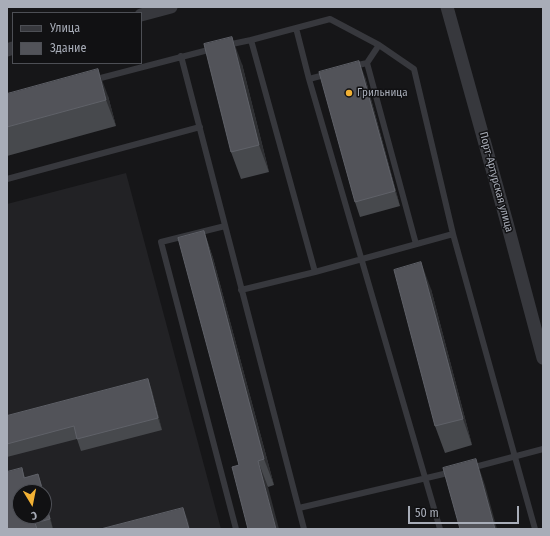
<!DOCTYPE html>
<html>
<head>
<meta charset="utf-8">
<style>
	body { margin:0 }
	#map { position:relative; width:550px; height:536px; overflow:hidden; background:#161618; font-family:"Fira Sans Condensed",sans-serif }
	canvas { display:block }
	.frame { position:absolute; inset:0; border:8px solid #a8adb8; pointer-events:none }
	.legend { position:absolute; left:12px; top:12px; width:130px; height:52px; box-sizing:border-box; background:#111113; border:1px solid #4d4f55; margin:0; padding:5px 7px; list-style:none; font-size:12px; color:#a8adb8 }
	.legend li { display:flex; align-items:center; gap:8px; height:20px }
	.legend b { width:20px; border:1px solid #4d4f55 }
	.north { position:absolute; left:12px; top:484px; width:40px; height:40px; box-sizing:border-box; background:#111113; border:1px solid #4d4f55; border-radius:50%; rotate:170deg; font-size:11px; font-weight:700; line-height:16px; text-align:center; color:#a8adb8 }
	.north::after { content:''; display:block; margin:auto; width:14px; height:18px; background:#f2b134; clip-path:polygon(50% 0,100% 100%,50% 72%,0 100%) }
	.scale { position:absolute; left:408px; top:506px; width:111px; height:18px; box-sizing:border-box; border:2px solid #a8adb8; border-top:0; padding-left:5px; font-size:12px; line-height:14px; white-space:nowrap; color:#a8adb8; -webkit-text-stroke:3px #111113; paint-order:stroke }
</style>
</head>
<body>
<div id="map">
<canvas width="550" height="536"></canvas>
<div class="frame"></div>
<ul class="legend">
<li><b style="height:5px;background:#37383d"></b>Улица</li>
<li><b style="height:11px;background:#525359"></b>Здание</li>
</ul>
<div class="north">С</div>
<div class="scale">50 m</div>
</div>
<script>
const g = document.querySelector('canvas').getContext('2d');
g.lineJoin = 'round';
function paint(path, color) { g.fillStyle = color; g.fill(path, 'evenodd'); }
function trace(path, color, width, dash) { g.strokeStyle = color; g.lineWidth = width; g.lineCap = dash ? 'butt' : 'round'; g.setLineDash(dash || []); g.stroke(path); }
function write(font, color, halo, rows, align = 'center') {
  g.font = font + ' "Fira Sans Condensed",sans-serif'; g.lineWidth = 3; g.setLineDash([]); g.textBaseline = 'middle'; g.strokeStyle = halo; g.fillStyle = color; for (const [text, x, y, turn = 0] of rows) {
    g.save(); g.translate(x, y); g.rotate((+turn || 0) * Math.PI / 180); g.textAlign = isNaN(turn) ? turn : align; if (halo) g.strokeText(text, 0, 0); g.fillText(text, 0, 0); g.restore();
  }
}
const built = new Path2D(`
	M126 173 221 529H7V204ZM20 492H44V516H20Z`);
const lane = new Path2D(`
	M296 28 309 79 440 529
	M251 40 330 19 379 45 414 69 453 234
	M227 45 251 40 315 272 241 290
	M181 56 304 529
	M367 63 416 244
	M354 66 367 63 379 45
	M309 79 328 74
	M93 80 212 49
	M7 179 200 127
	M225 226 161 242 236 529
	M315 272 453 234 535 529
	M471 468 543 449
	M299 508 452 472`);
const street = new Path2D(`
	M447 7 507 223 543 358
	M141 15 171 7
	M7 50 13 48`);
const wall = new Path2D(`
	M242 64 269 172 241 179 231 152Z
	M365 77 400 206 360 217 355 202Z
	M7 94 108 96 116 126 7 156Z
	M204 231 213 258 274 485 268 487 239 465Z
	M431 289 472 445 445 453 435 426Z
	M148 379 152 391 162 430 81 451 77 439 7 457V416Z
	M22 468 25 478 38 474 44 492H20L44 493 53 529H7Z`);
const shadedWall = new Path2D(`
	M232 37 242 64 269 172 259 145Z
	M359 61 365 77 400 206 395 191Z
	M98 69 108 96 116 126 106 100Z
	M204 231 213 258 274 485 264 459Z
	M421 262 431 289 472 445 463 419Z
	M148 379 152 391 162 430 158 418Z
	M476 459 485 485 497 529H495Z
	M258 461 268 487 279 529H276Z
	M38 474 44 492H43Z
	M44 493 53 529 50 519 44 498Z
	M183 508 188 520 190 529H189Z`);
const building = new Path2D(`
	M232 37 259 145 231 152 204 44Z
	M359 61 395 191 355 202 319 72Z
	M98 69 106 100 7 127V94Z
	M204 231 264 459 258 461 276 529H248L232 467 239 465 178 238Z
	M421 262 463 419 435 426 394 270Z
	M148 379 158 418 77 439 74 426 7 444V416Z
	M476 459 495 529H460L443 468Z
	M22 468 24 478 38 474 43 492H20V516H44V498L50 519 35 523 37 529H7V472Z
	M183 508 189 529H101Z`);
const markers = [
	[349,93,4,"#f2b134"]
];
const poiNames = [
	["Грильница",357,93]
];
const streetNames = [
	["Порт-Артурская улица",496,182,75]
];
paint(built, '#222225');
trace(lane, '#37383d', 6);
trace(street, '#37383d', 13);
paint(wall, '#47494d');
paint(shadedWall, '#2f3033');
paint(building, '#525359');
trace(building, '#5f6168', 1);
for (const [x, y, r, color] of markers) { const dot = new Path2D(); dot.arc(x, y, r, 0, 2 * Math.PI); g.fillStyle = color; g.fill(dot); trace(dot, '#111113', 1.5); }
write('11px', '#a8adb8', '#111113', poiNames, 'left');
write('11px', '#a8adb8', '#111113', streetNames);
</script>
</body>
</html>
